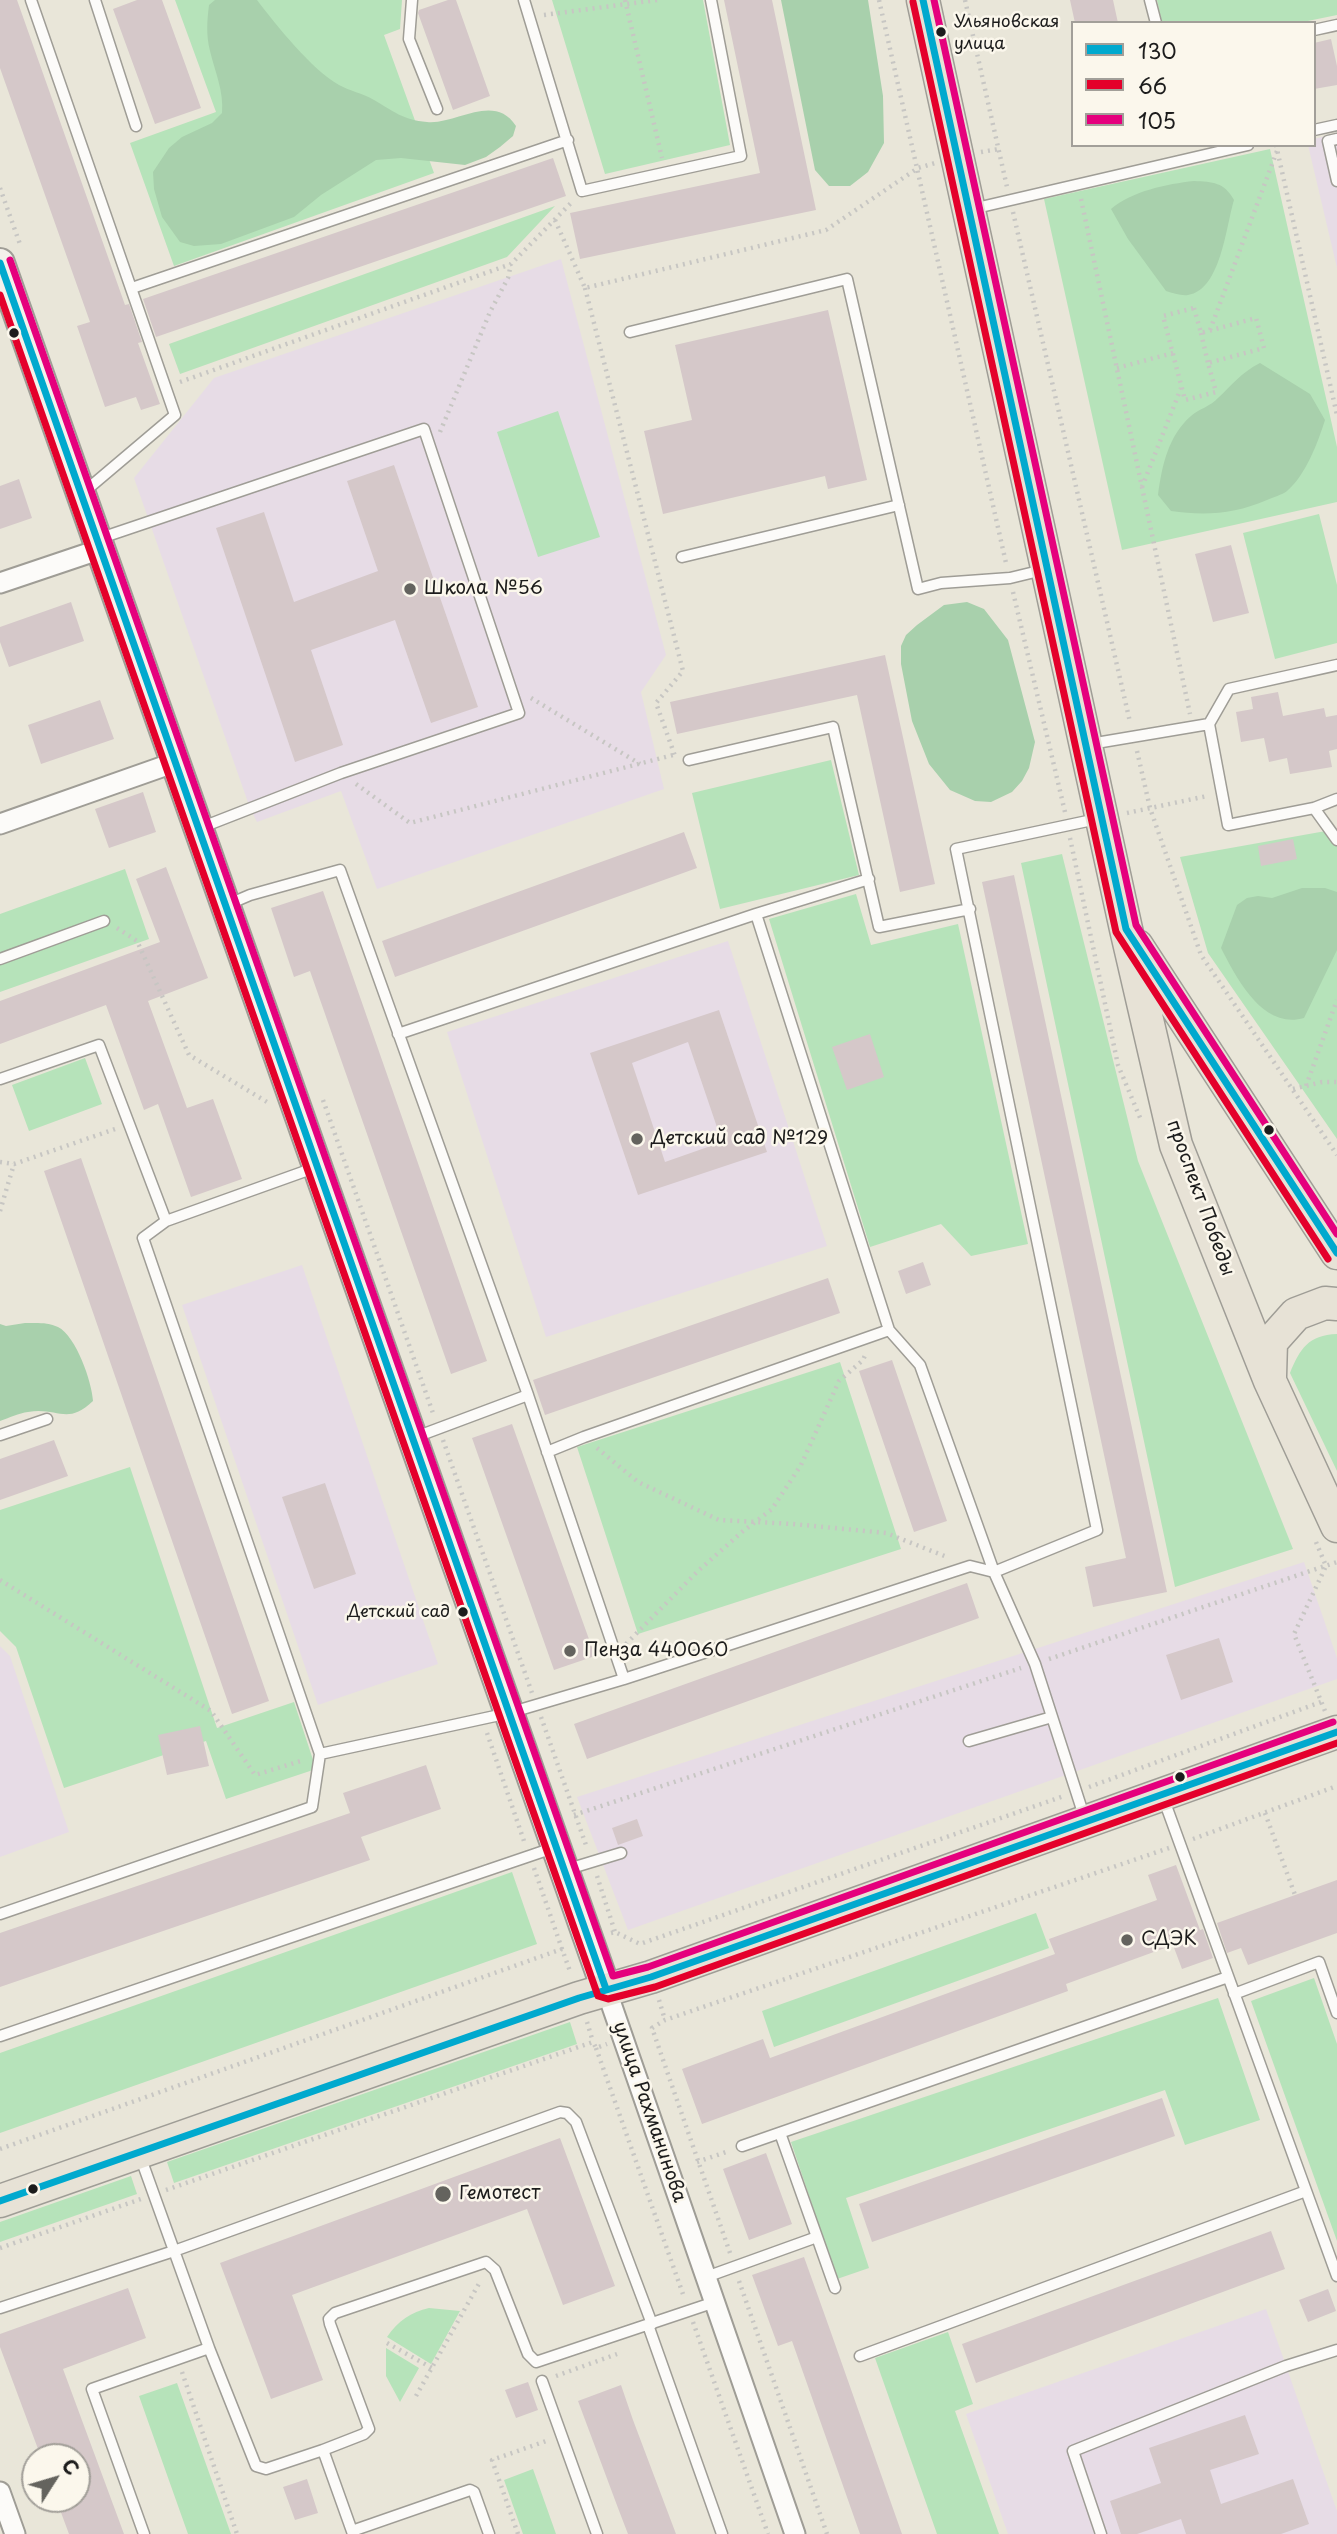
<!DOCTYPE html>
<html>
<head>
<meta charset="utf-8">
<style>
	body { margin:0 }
	#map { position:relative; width:1337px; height:2534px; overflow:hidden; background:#e9e6d9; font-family:"Playpen Sans",sans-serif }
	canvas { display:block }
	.legend { position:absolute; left:1071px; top:21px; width:245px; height:126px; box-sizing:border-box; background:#fbf7ec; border:2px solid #a29f99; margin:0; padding:9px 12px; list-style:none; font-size:21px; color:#1c1c1c }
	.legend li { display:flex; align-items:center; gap:14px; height:35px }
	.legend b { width:35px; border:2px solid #a29f99 }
	.north { position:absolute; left:21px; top:2443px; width:70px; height:70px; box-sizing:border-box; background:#fbf7ec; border:2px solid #a29f99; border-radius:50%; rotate:53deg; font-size:19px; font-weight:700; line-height:28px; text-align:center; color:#1c1c1c }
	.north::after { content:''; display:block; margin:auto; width:24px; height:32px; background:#64635e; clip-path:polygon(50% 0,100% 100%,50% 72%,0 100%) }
</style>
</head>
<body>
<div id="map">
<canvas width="1337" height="2534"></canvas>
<ul class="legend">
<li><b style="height:9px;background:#00a9ce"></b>130</li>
<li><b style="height:9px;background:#e4002b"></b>66</li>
<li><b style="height:9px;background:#e5007d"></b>105</li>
</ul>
<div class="north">С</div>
</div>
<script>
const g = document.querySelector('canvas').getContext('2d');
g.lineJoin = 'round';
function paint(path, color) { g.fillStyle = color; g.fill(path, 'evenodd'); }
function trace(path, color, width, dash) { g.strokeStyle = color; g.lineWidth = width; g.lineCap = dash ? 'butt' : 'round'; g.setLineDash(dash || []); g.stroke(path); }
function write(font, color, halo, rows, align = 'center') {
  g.font = font + ' "Playpen Sans",sans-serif'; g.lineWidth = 5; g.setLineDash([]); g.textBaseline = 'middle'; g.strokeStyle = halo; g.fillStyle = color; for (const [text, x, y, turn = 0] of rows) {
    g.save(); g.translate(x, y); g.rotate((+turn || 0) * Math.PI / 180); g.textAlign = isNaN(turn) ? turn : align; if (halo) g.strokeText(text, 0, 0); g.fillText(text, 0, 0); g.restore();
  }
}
const built = new Path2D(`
	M1337 133V268L1308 145H1314V139Z
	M561 259 666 655 641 692 664 789 377 889 341 791 257 822 250 808 134 478 214 378Z
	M728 941 827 1246 546 1337 447 1032Z
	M302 1265 438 1664 318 1705 182 1305Z
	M1304 1562 1337 1658V1679L628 1930 577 1797Z
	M0 1646 10 1656 69 1832 0 1857Z
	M1266 2309 1337 2511V2534H1008L966 2414Z`);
const green = new Path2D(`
	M175 0H402L400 29 384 35 434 173 174 266 130 143 216 112Z
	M552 0H703L730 145 605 174Z
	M1157 0H1337V15L1298 23H1162Z
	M1270 149 1337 447V502L1122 550 1044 199Z
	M555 206 507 257 180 374 169 344Z
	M558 411 600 537 538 557 497 432Z
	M1319 514 1337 585V643L1275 659 1243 533Z
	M831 760 859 875 720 909 692 793Z
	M1337 829V1139L1208 953 1180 857Z
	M1062 854 1138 1161 1293 1549 1175 1587 1021 863Z
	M125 869 149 939 0 992V914Z
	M856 894 871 945 958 924 1028 1244 971 1256 941 1224 870 1247 769 919Z
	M85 1058 102 1104 29 1131 12 1085Z
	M1337 1334V1471L1290 1373C1300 1349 1308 1335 1337 1334Z
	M840 1362 901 1549 638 1634 577 1447Z
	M130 1467 217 1728 294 1702 316 1769 226 1799 206 1741 64 1788 16 1647 0 1631V1510Z
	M512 1872 537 1944 0 2133V2053Z
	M1036 1913 1049 1948 774 2047 762 2011Z
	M1314 1978 1337 2044V2241L1251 2001Z
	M1218 1998 1260 2120 1185 2145 1165 2090 846 2198 869 2268 837 2279 791 2142Z
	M570 2022 577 2044 174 2183 167 2162Z
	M131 2176 137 2194 0 2242V2222Z
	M429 2308 460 2311 431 2364 387 2337C398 2321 411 2312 429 2308Z
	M948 2332 973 2404 955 2411 999 2534H937L875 2358Z
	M386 2348 419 2368 400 2402 386 2376Z
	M177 2383 231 2534H188L139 2396Z
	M533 2469 556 2534H523L504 2480Z`);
const forest = new Path2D(`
	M215 0H257C276 25 312 70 339 85 350 91 362 93 374 100 393 111 403 120 427 122 456 125 494 92 516 126L513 136 500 147 486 157 465 165 401 158 376 160 321 195 294 217 221 244 194 246 180 242 162 217 154 189 153 172 169 148 182 137 212 123 222 113C224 91 215 72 210 51 206 35 207 21 209 5Z
	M781 0H868L883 96 884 143 868 172 850 186H829L815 170Z
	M1194 181C1213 182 1224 182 1234 200 1226 226 1221 290 1188 295 1181 296 1173 293 1166 291L1128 239 1111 209C1132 191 1167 184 1194 181Z
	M1260 363 1310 394 1325 420C1318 442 1306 475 1287 491 1282 495 1273 497 1267 500 1235 514 1205 516 1171 511L1158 495C1162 466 1168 436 1191 416 1199 409 1211 406 1218 398 1232 385 1242 372 1260 363Z
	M967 602 984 609 1008 640 1035 742 1029 768 1022 781 1012 792 991 802 975 801 950 790 929 764 912 721 901 664V646L906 635 917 625 944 605Z
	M1302 888H1325L1337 892V950L1304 1018C1263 1030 1237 979 1221 948L1237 905 1247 898 1258 896 1272 898Z
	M25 1323C37 1323 48 1322 58 1327 76 1336 92 1382 93 1401 67 1426 58 1407 28 1412 19 1413 9 1418 0 1421V1324L6 1326Z`);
const building = new Path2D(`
	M0 0H17L125 305 129 304 142 342 138 343 160 404 141 410 136 397 105 407 77 326 90 322 0 68Z
	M137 0H162L201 108 155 124 113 9Z
	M448 0H456L490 96 453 110 418 13 419 10Z
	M724 0H772L816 210 580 259 570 213 760 173Z
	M1070 0H1113L1118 23H1075Z
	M1331 39 1337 66V85L1314 89V43Z
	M553 158 566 196 156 337 143 299Z
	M828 310 867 480 828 489 825 476 663 514 644 431 692 420 675 345Z
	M394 465 478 707 431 723 395 620 311 650 343 745 295 762 216 528 264 512 294 602 378 571 347 481Z
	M19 479 32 518 0 529V486Z
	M1231 545 1249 613 1213 622 1195 554Z
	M71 602 84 641 9 667 0 642V627Z
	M885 655 935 884 900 892 857 695 677 734 670 702Z
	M1278 692 1283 716 1324 708 1326 717 1337 715V749L1329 751 1332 767 1290 774 1287 758 1269 762 1264 738 1241 742 1236 712 1253 709 1251 697Z
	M100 700 114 739 41 764 28 725Z
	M143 792 156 832 109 848 95 809Z
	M684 832 697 868 395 977 382 941Z
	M1293 839 1297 859 1261 866 1258 846Z
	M166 867 208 978 148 1001 187 1108 213 1099 242 1179 191 1197 158 1104 144 1110 106 1005 0 1044V1001L160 942 136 879Z
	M1014 875 1167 1592 1093 1607 1085 1567 1126 1558 982 882Z
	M323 891 487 1361 451 1374 310 971 294 977 271 908Z
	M719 1010 767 1152 638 1195 590 1053ZM688 1042 722 1142 665 1162 632 1063Z
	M870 1034 884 1077 847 1090 832 1047Z
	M81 1158 269 1701 232 1714 44 1171Z
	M923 1262 931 1285 906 1294 898 1271Z
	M828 1278 840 1313 545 1415 533 1380Z
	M892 1360 947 1521 914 1532 859 1371Z
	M512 1424 595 1656 554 1670 472 1438Z
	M54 1440 68 1476 0 1500V1459Z
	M325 1483 356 1574 314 1589 282 1497Z
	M967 1583 979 1618 587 1759 574 1724Z
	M1219 1638 1233 1682 1181 1700 1166 1655Z
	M200 1726 209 1766 167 1775 158 1735Z
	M426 1765 441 1809 361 1837 370 1860 0 1987V1933L350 1813 343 1793Z
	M637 1819 643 1836 618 1845 612 1828Z
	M1176 1865 1200 1930 1203 1929 1213 1958 1182 1969 1173 1945 1066 1984 1068 1991 702 2124 682 2069 763 2039 770 2058 1055 1954 1049 1939 1157 1900 1148 1875Z
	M1337 1880V1933L1248 1965 1241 1948 1227 1953 1217 1923Z
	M1162 2098 1175 2136 872 2242 859 2204Z
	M560 2138 615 2286 563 2305 527 2209 292 2295 323 2380 271 2399 220 2263Z
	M766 2153 792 2224 749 2240 723 2169Z
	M1271 2231 1285 2269 976 2383 962 2344Z
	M804 2257 829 2327 902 2534H860L792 2341 778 2346 752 2275Z
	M128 2288 146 2338 63 2369 124 2534H69L56 2499H77V2457H41L0 2347V2334Z
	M1328 2289 1336 2311 1308 2322 1299 2300Z
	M528 2382 538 2410 516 2418 505 2390Z
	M621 2385 633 2420 676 2534H628L618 2508 578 2401Z
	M1245 2415 1259 2454 1210 2470 1221 2504 1293 2479 1309 2524 1281 2534H1186L1181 2519 1137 2534H1121L1110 2501 1161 2483 1149 2448Z
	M307 2479 318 2513 295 2520 283 2487Z`);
const path = new Path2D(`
	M625 0 662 158
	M879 0 1006 563
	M965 0 1007 187
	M544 15 657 0
	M1276 145 1337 415
	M981 152 999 149
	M0 188 21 247
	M1081 199 1190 714
	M1013 212 1130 722
	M555 220 585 288 826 230 918 168 935 163
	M585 288 683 671 656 703 675 756
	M1194 308 1201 333 1256 318 1264 348 1208 363 1216 392 1185 400 1163 316Z
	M1210 330 1277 151
	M1201 333 1208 363
	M1117 368 1173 353
	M180 382 511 264 572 202
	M440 432 490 312 508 278 511 264
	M1142 487 1181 388
	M1013 592 1065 812
	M531 698 640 764
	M1137 751 1150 808 1201 955 1337 1155
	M356 784 410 823 673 755
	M1127 813 1207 796
	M1070 838 1118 1065 1141 1120
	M117 928 137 941 189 1055 267 1102
	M1306 1086 1337 1000
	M1293 1089 1322 1082H1337
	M323 1100 434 1416
	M0 1162 14 1164 118 1128
	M0 1211 14 1164
	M443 1440 532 1693
	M597 1448 638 1482 719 1520 793 1524 886 1533 947 1557
	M1316 1542 1326 1566 1294 1634 1325 1711
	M0 1580 211 1711 255 1775 304 1760
	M626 1644 698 1571 742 1532 772 1509 801 1465 839 1381 863 1360 866 1353
	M1049 1659 1337 1562
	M541 1717 587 1848
	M487 1733 525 1844
	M1089 1787 1321 1702
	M1265 1813 1295 1895
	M574 1815 1021 1668
	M1193 1839 1337 1786
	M534 1868 562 1949 566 1948
	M597 1876 615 1932
	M611 1933 615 1932 640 1944 1064 1796
	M659 2000 665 2020
	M587 2022 593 2042
	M596 2048 684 2297
	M0 2149 562 1949 571 1974
	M697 2162 729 2151
	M166 2190 593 2042 596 2048 607 2044
	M0 2248 141 2199
	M730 2253 652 2028 665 2020 1169 1848
	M739 2281 827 2534
	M693 2322 768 2534
	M387 2343 432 2368
	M182 2372 237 2534
	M556 2376 617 2354
	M416 2396 481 2280
	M518 2534 492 2460 549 2440`);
const service = new Path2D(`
	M31 0 175 415 84 492
	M95 0 136 126
	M412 0 409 39 437 109
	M524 0 582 191 741 156 711 0
	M1150 0 1156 23
	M1314 30 1337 25
	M1314 130 1337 125
	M1337 139 1328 141 1337 181
	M972 209 1248 145
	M132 288 568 140
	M630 332 847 279 918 589 941 583 1010 578 1043 570
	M98 539 424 429 519 713 341 773 200 828
	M682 557 899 505
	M1209 724 1229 689 1337 665
	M1090 744 1209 724 1228 825 1314 808 1337 799
	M689 760 833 727 879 927 970 909
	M1314 808 1337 840
	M229 904 250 895 340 870 528 1395 413 1438
	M756 914 889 1330
	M0 959 104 921
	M398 1034 756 914 869 879
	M0 1079 99 1045 166 1221 314 1168
	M166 1221 143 1238 320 1754
	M528 1395 624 1679
	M0 1435 47 1419
	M547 1452 584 1437 889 1330 920 1365 994 1572 1035 1664 1085 1819
	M969 1741 1052 1717
	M1164 1800 1337 2276
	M565 1870 621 1853
	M0 1914 312 1807 320 1754 509 1713 624 1679 970 1566 994 1572 1097 1530 956 849 1097 819
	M1234 1994 1319 1962 1337 2013
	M0 2036 553 1848
	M780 2133 817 2237
	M742 2146 1228 1977
	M140 2156 209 2348 92 2389 144 2534
	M706 2277 817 2237 835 2288
	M0 2308 174 2251 560 2112 567 2113 576 2122 652 2324
	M648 2325 722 2534
	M209 2348 256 2466 266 2469 323 2450 353 2534
	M860 2356 1306 2191
	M542 2381 597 2534
	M323 2450 364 2434 369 2429 330 2324 329 2319 335 2313 486 2262 495 2270 528 2354 536 2362 715 2302
	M352 2531 470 2490 474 2492 489 2534
	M1101 2534 1073 2451 1286 2366 1337 2350`);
const minor = new Path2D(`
	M0 583 101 549
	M0 824 176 762
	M606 1989 795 2534
	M0 2492 15 2534`);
const secondary = new Path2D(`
	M0 263 606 1989`);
const primary = new Path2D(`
	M923 0 1126 929 1176 1145 1270 1381 1337 1526
	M1137 946 1337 1253
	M1270 1376 1271 1342 1296 1314 1325 1303 1337 1304
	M0 2201 579 1998 651 1977 1337 1732`);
const bus1 = new Path2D(`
	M923 0 1126 929 1337 1253
	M0 263 606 1989
	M0 2201 579 1998 651 1977 1337 1732`);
const bus2 = new Path2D(`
	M913 2 1116 932 1328 1259
	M0 295 598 1996 608 1999 655 1987 1337 1743`);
const bus3 = new Path2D(`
	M934 0 1136 925 1337 1234
	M10 260 613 1976 648 1967 1333 1722`);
const markers = [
	[941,32,6,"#1c1c1c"],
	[14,333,6,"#1c1c1c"],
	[410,589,7,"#64635e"],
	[1269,1130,6,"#1c1c1c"],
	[637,1139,7,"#64635e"],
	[463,1612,6,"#1c1c1c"],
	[570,1651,7,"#64635e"],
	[1180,1777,6,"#1c1c1c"],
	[1127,1940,7,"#64635e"],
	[33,2189,6,"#1c1c1c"],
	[443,2194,9,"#64635e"]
];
const busNames = [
	["Ульяновская",954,22],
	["улица",954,44],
	["Детский сад",450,1612,"right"]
];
const poiNames = [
	["Школа №56",424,589],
	["Детский сад №129",651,1139],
	["Пенза 440060",584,1651],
	["СДЭК",1141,1940],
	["Гемотест",459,2194]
];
const streetNames = [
	["проспект Победы",1200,1198,70],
	["улица Рахманинова",649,2112,71]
];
paint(built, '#e7dce6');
paint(green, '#b6e3ba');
paint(forest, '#a8d0ac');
paint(building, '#d5c8c9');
trace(service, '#9f9d96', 13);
trace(minor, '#9f9d96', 23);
trace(secondary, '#9f9d96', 32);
trace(primary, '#9f9d96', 35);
trace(path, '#c7c6c3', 4.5, [2, 5]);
trace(service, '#fcfbf9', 10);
trace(minor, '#fcfbf9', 19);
trace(secondary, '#f4f1eb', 28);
trace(primary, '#e7e2d6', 32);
trace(bus1, '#00a9ce', 7);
trace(bus2, '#e4002b', 7);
trace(bus3, '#e5007d', 7);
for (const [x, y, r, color] of markers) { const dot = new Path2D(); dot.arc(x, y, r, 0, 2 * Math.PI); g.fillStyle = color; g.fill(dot); trace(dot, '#fbf7ec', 2.5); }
write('17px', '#1c1c1c', '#fbf7ec', busNames, 'left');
write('19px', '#1c1c1c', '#fbf7ec', poiNames, 'left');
write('19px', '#1c1c1c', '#fbf7ec', streetNames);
</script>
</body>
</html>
